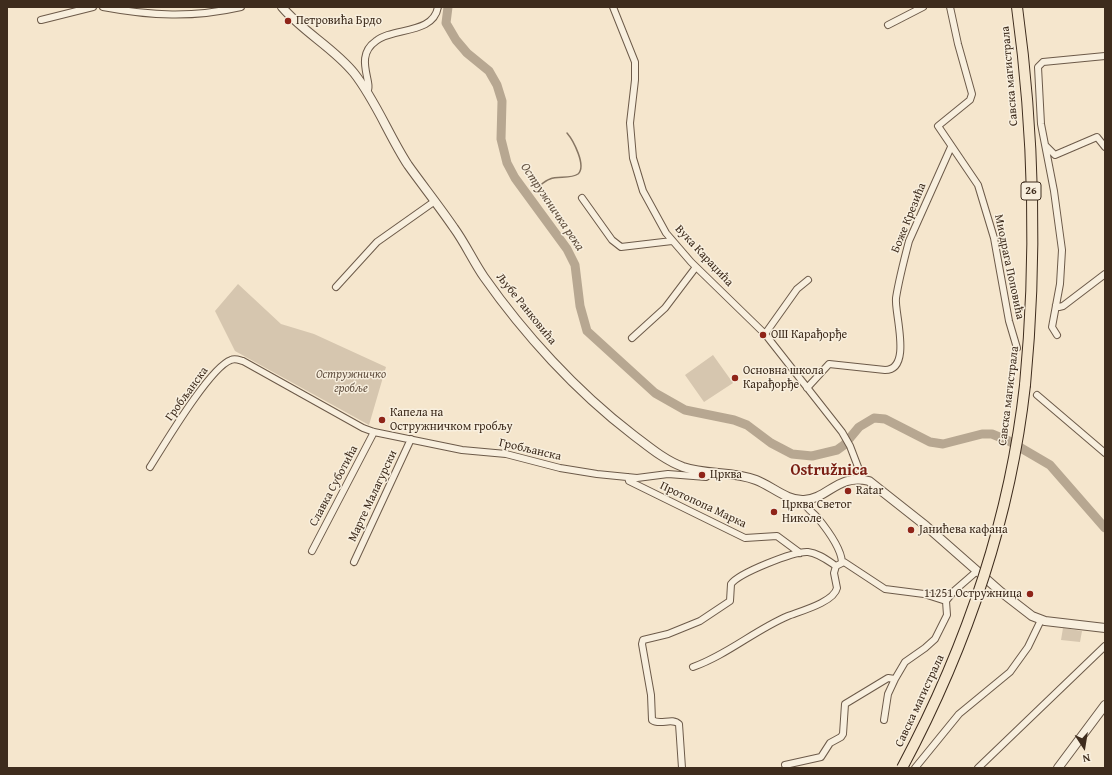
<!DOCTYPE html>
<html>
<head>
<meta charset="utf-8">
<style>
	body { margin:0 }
	#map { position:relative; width:1112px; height:775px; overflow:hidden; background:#f5e6cd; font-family:"Gentium Book Plus",serif }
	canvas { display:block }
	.frame { position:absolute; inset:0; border:8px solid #3e2c1d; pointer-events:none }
	.north { position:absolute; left:1064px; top:727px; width:40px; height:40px; -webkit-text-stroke:3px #f8efde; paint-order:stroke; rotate:168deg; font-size:11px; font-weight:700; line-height:16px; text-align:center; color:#3e2c1d }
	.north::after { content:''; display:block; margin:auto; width:14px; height:18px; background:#3e2c1d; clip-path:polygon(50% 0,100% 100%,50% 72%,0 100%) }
</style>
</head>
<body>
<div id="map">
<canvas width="1112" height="775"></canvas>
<div class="frame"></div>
<div class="north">N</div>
</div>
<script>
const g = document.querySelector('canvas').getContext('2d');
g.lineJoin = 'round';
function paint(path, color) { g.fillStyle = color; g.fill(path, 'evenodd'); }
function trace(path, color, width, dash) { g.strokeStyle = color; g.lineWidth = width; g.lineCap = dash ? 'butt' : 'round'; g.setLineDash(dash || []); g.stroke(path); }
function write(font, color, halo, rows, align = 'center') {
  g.font = font + ' "Gentium Book Plus",serif'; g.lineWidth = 3; g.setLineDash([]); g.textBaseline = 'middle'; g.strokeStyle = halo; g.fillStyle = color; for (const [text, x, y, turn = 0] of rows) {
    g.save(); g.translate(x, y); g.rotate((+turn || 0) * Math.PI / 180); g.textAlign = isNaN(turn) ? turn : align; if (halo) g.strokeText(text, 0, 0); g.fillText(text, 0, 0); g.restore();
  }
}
const green = new Path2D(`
	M238 284 281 324 314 334 386 367 369 425 235 351 215 311Z
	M713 355 733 383 704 402 685 375Z
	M1063 628 1082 631 1080 642 1061 640Z`);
const stream = new Path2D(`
	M534 190C539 187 544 181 550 179 558 176 571 179 578 174 587 166 573 140 567 133`);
const river = new Path2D(`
	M448 7 446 23 456 40 467 53 489 71 497 85 502 101 501 139 507 163 515 178 567 249 575 265 580 306 587 331 655 393 685 410 734 420 747 425 771 443 792 454 812 456 837 450 844 445 859 427 874 418 885 419 930 442 943 444 982 434H992L1009 441 1050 465 1105 528`);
const minor = new Path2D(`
	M103 7C151 16 193 18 241 7
	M613 7 635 62V80L630 123 633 158 643 191 666 233 691 262 765 334 842 432 850 446 863 480
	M950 7 958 44 972 94 970 100 938 126 978 185 994 238 1009 321 1017 348
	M41 20 93 7
	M888 25 923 7
	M367 92C374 83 353 57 376 41 393 27 433 35 438 7
	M1046 146 1055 155 1097 137 1105 147
	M582 198 612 240 621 247 672 241
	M336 287 377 242 435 201
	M1056 305 1059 307 1063 306 1105 274
	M765 334 797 289 808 280
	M1057 335 1052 327 1060 284 1062 250 1054 191 1041 124 1038 67 1043 62 1105 56
	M632 338 665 308 696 267
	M807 388 829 364 885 370C913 370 894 312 896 298 899 279 904 260 909 241L951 147
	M1037 395 1105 453
	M150 467C164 445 210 367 231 360 235 358 239 360 243 361L363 428 374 432 462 450 506 454 560 468 597 474 637 478 668 474 706 477 713 473
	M628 477 629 481 745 538 777 536 800 553
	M802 500C805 507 812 512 817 517 826 528 841 547 842 562
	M312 551 374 432
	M354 562 411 439
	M836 566 844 562 885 589 924 594 946 601
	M693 667C727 655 755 630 788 616 801 611 834 602 837 588L834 573 836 566
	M884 720 888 694 895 679 905 662 925 648 935 639 947 615 946 601 954 591 977 571
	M785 765 821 757 830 743 841 737 843 734 845 704 888 678 895 679
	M682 768 679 724C672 717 660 726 652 720L651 695 642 644 643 640 668 634 700 621 730 601 731 584C739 573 794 551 808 552 818 553 827 560 836 566
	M915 768 959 714 1010 672 1028 647 1041 620
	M978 768 1105 646`);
const tertiary = new Path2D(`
	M282 7C303 32 334 48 354 73 376 101 389 136 408 165 423 186 439 206 454 228 465 243 473 261 484 277 524 334 576 391 632 434 648 446 664 460 683 467 707 475 733 471 756 480 772 486 787 501 804 500 828 499 838 473 869 481L926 526 1001 592 1032 616 1045 621 1105 628
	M1058 768 1105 705`);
const primary = new Path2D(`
	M1017 7C1034 131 1037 260 1025 385`);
const primaryBridge = new Path2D(`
	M902 768C966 648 1010 520 1025 385`);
const markers = [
	[288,21,4,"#8f2418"],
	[763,335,4,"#8f2418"],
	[735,378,4,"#8f2418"],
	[382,420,4,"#8f2418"],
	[702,475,4,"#8f2418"],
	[848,491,4,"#8f2418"],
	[774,512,4,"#8f2418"],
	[911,530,4,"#8f2418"],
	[1030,594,4,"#8f2418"]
];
const shields = [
	[1031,191,20]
];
const shieldNames = [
	["26",1031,191]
];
const poiNames = [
	["Петровића Брдо",296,21],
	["ОШ Карађорђе",771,335],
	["Основна школа",743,371],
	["Карађорђе",743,385],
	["Капела на",390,413],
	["Остружничком гробљу",390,427],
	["Црква",710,475],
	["Ratar",856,491],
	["Црква Светог",782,505],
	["Николе",782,519],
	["Јанићева кафана",919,530],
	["11251 Остружница",1022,594,"right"]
];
const streetNames = [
	["Савска магистрала",1010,76,-95],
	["Боже Крезића",909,218,-68],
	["Вука Караџића",704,256,47],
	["Миодрага Поповића",1009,267,78],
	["Љубе Ранковића",526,309,51],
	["Гробљанска",187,394,-54],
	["Савска магистрала",1009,396,-83],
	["Гробљанска",530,450,13],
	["Славка Суботића",334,486,-62],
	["Марте Малагурски",373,496,-65],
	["Протопопа Марка",703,505,25],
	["Савска магистрала",920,701,-65]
];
const parkNames = [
	["Остружничко",351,375],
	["гробље",351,389]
];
const waterNames = [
	["Остружничка река",552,207,56]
];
const districtNames = [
	["Ostružnica",829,471]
];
paint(green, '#d6c6af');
trace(stream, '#877663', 1.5);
trace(river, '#b7a791', 9);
trace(minor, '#6c5a49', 8);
trace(tertiary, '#6c5a49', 10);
trace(primary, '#3e2c1d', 12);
trace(minor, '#f8efde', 6);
trace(tertiary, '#f8efde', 8);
trace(primary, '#f5e6cd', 10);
trace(primaryBridge, '#3e2c1d', 12, []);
trace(primaryBridge, '#f5e6cd', 10);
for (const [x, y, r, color] of markers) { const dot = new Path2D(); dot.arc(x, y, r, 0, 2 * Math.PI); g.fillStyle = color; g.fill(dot); trace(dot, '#f8efde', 1.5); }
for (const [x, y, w] of shields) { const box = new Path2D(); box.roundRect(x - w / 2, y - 9, w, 18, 3); g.fillStyle = '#f8efde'; g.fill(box); trace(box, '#3e2c1d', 1); }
write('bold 11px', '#3e2c1d', null, shieldNames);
write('12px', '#3e2c1d', '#f8efde', poiNames, 'left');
write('12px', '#3e2c1d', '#f8efde', streetNames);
write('italic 12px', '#645242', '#f8efde', parkNames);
write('italic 13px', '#625140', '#f8efde', waterNames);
write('bold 16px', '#7a1f14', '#f8efde', districtNames);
</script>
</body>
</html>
